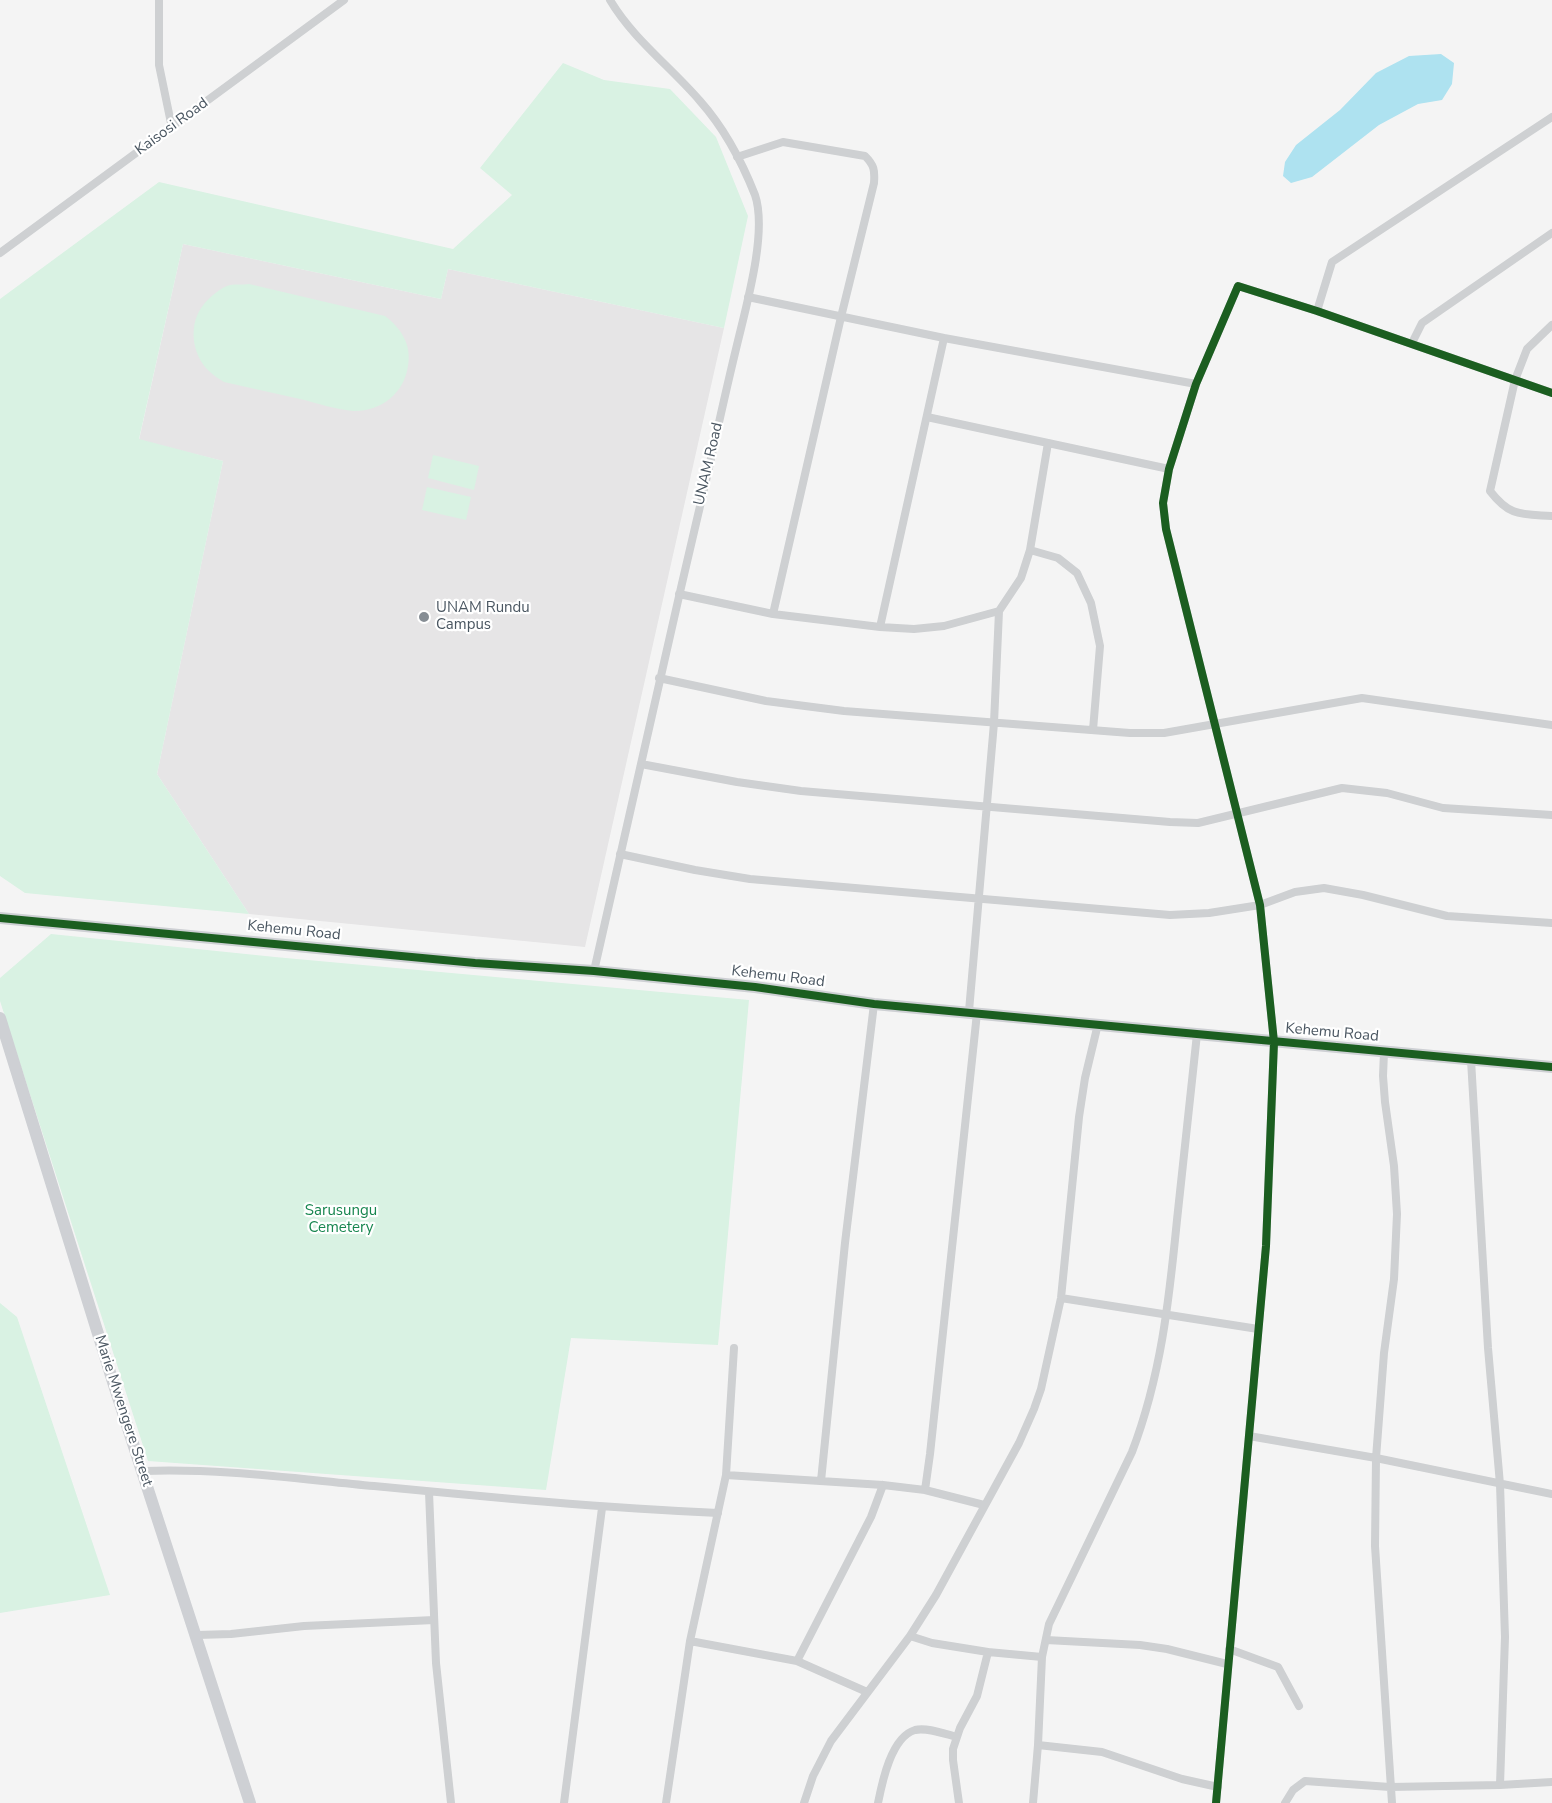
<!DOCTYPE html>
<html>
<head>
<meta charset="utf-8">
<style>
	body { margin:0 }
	canvas { display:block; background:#f4f4f4 }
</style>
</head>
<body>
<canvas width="1552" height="1803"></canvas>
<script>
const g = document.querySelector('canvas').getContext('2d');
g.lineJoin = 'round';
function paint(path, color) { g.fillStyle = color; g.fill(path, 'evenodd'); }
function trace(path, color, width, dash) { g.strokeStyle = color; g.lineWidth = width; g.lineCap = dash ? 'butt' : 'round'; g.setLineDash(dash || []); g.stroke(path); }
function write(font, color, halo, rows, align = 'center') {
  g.font = font + ' "Nunito Sans",sans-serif'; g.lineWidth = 4.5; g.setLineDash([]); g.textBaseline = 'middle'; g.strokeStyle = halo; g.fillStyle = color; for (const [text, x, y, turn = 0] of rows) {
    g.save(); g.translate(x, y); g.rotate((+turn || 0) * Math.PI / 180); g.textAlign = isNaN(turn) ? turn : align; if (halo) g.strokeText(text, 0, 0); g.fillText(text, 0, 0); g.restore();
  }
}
const education = new Path2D(`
	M183 244 441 299 448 269 724 328 585 947 249 914 157 774 223 461 139 440Z`);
const green = new Path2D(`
	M563 63 604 80 670 89 716 137 748 216 724 328 448 269 441 299 183 244 139 439 223 461 157 774 249 914 25 893 0 876V299L159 182 453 249 512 195 480 168Z
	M249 284 385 316C401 328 412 345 408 366 404 393 382 411 354 411 337 410 317 403 300 399 275 393 249 388 224 382 219 379 213 375 209 371 191 354 188 323 204 304 211 296 220 288 230 285 236 284 243 285 249 284Z
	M433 455 479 466 474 490 428 478Z
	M427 487 471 497 466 520 422 510Z
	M51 934 275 957 749 1000 718 1345 571 1338 546 1490 148 1461 0 1001V978Z
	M0 1303 17 1317 110 1595 0 1613Z`);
const water = new Path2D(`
	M1441 54 1454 63 1452 84 1442 100 1418 104 1379 125 1312 177 1291 183 1283 176 1285 162 1296 145 1340 110 1376 73 1409 56Z`);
const street = new Path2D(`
	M159 0V65L172 128
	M737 157 783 142 865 156C874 165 875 170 874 183L841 317 773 614
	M0 253 344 0
	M748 297 944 338 1196 384
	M1317 311 1332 262 1552 117
	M1552 325 1527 349 1515 380 1490 491C1510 517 1521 514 1552 516
	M1412 343 1422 323 1552 233
	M927 417 1169 469
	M1030 550 1058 558 1077 573 1091 603 1100 646 1093 730
	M679 594 773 614 880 627 914 629 944 626 999 611
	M880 627 944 338
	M659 678 766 701 844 711 1130 733H1164L1362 698 1552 725
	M641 764 737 782 801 791 1170 822 1198 823 1342 788 1387 793 1443 808 1552 815
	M620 854 695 870 750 879 1170 915 1209 913 1260 905 1295 892 1324 888 1363 895 1447 916 1552 923
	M594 971C631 804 669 638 708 472 717 431 726 390 736 349 745 310 768 233 755 195 742 162 724 128 700 101 671 67 633 39 610 0
	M969 1011 994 723 999 611 1021 578 1030 550 1048 443
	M1384 1052 1383 1076 1385 1102 1394 1166 1397 1214 1394 1279 1384 1353 1376 1458 1375 1546 1392 1803
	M1471 1060 1488 1348 1500 1484 1505 1637 1500 1785
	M1061 1298 1258 1329
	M1249 1436 1376 1458 1552 1494
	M143 1471C220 1468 297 1479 374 1486 488 1497 603 1508 718 1513
	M726 1475 883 1485 925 1490 984 1505
	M821 1481 845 1243 874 1004
	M925 1490 930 1454 977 1013
	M429 1492 436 1663 451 1803
	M197 1635 231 1634 304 1626 434 1620
	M910 1636 932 1643 988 1652 1042 1657
	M1046 1640 1140 1645 1167 1649 1227 1664
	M690 1641 797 1661 867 1692
	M1229 1649 1278 1667 1299 1706
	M797 1661 871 1517 883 1485
	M1038 1745 1102 1752 1182 1779 1218 1787
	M564 1803 602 1508
	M666 1803 690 1641 726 1475 734 1348
	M804 1803 813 1776 831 1741 910 1636 936 1595 1019 1443 1034 1409 1041 1389 1061 1298 1079 1117 1085 1078 1098 1024
	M878 1803C882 1783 891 1737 915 1730 927 1727 945 1734 957 1737
	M959 1803 953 1760V1749L960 1728 977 1696 988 1652
	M1033 1803 1038 1745 1042 1657 1049 1624 1132 1452C1161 1376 1169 1301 1177 1220 1184 1158 1190 1096 1197 1034
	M1216 1803 1266 1246 1274 1042 1260 905 1166 529 1163 503 1169 469 1196 384 1238 286 1317 311 1552 393
	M1285 1803 1293 1790 1305 1781 1390 1787 1500 1785 1552 1782`);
const secondary = new Path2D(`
	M0 918 475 963 594 971 755 987 874 1004 1552 1067
	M0 1018 113 1382 250 1803`);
const cycleway = new Path2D(`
	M0 918 475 963 594 971 755 987 874 1004 1552 1067
	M1216 1803 1266 1246 1274 1042 1260 905 1166 529 1163 503 1169 469 1196 384 1238 286 1317 311 1552 393`);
const markers = [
	[424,617,6,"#868d94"]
];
const streetNames = [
	["Kaisosi Road",172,127,-36],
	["UNAM Road",709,464,-77],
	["Kehemu Road",294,931,6],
	["Kehemu Road",778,977,7],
	["Kehemu Road",1332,1033,5],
	["Marie Mwengere Street",123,1411,72]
];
const poiNames = [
	["UNAM Rundu",436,608],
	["Campus",436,625]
];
const parkNames = [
	["Sarusungu",341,1211],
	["Cemetery",341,1228]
];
paint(education, '#e6e5e6');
paint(green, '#d9f2e3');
paint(water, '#aee2f0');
trace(street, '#ced0d2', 8);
trace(secondary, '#ced0d4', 12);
trace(cycleway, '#1b5e20', 8);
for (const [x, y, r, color] of markers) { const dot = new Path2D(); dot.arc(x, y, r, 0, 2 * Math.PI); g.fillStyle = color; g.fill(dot); trace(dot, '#fff', 2); }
write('15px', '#4a5661', '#fff', streetNames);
write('15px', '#4a5661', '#fff', poiNames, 'left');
write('15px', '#17864f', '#fff', parkNames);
</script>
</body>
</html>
